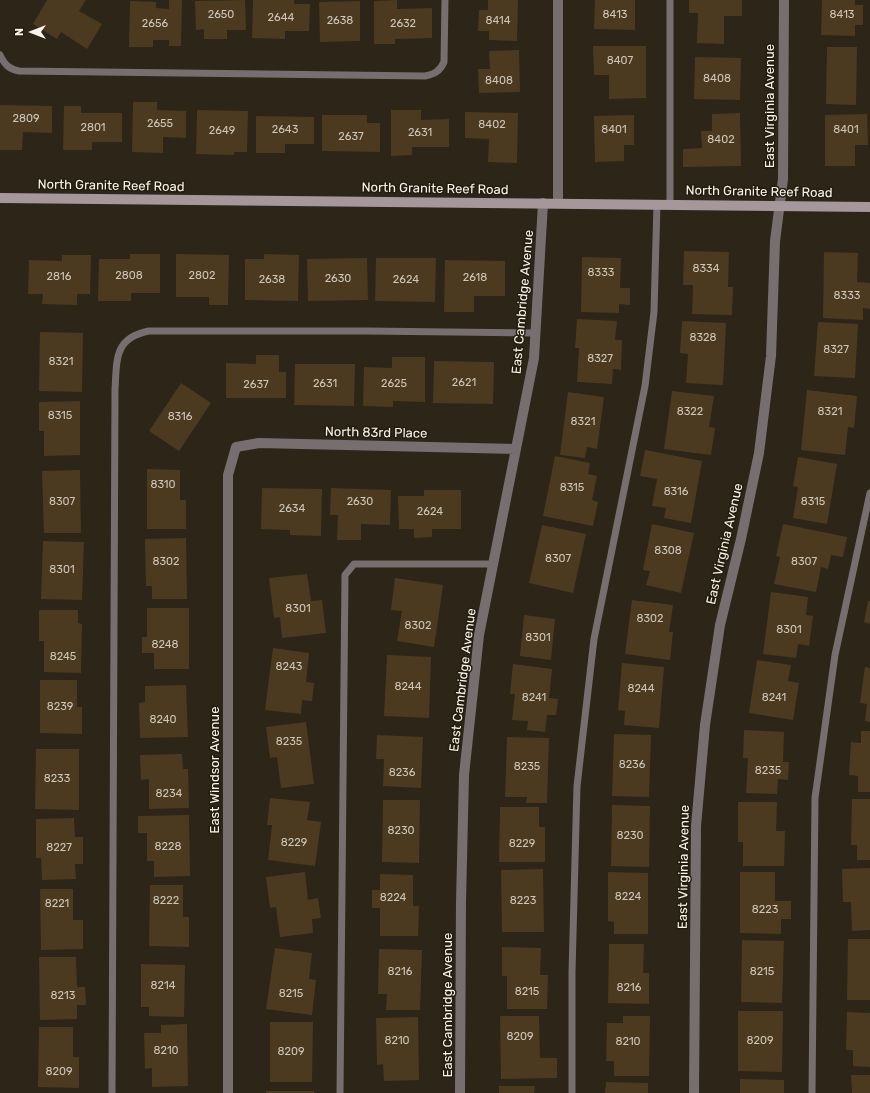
<!DOCTYPE html>
<html>
<head>
<meta charset="utf-8">
<style>
	body { margin:0 }
	#map { position:relative; width:870px; height:1093px; overflow:hidden; background:#2d2518; font-family:Rubik,sans-serif }
	canvas { display:block }
	.north { position:absolute; left:12px; top:12px; width:40px; height:40px; -webkit-text-stroke:3px #241c0f; paint-order:stroke; rotate:270deg; font-size:11px; font-weight:700; line-height:16px; text-align:center; color:#f9f4eb }
	.north::after { content:''; display:block; margin:auto; width:14px; height:18px; background:#f9f4eb; clip-path:polygon(50% 0,100% 100%,50% 72%,0 100%) }
</style>
</head>
<body>
<div id="map">
<canvas width="870" height="1093"></canvas>
<div class="north">N</div>
</div>
<script>
const g = document.querySelector('canvas').getContext('2d');
g.lineJoin = 'round';
function paint(path, color) { g.fillStyle = color; g.fill(path, 'evenodd'); }
function trace(path, color, width, dash) { g.strokeStyle = color; g.lineWidth = width; g.lineCap = dash ? 'butt' : 'round'; g.setLineDash(dash || []); g.stroke(path); }
function write(font, color, halo, rows, align = 'center') {
  g.font = font + ' Rubik,sans-serif'; g.lineWidth = 3; g.setLineDash([]); g.textBaseline = 'middle'; g.strokeStyle = halo; g.fillStyle = color; for (const [text, x, y, turn = 0] of rows) {
    g.save(); g.translate(x, y); g.rotate((+turn || 0) * Math.PI / 180); g.textAlign = isNaN(turn) ? turn : align; if (halo) g.strokeText(text, 0, 0); g.fillText(text, 0, 0); g.restore();
  }
}
const building = new Path2D(`
	M47 0H86L79 11 102 24 87 49 61 32 57 39 33 24Z
	M169 0H182L181 46H169V40H153V47H129L130 1 156 2V8L169 9Z
	M245 0 246 30H227V39H204V29L196 30 195 1Z
	M253 0H294V4H310L309 31H285V39L252 38Z
	M397 0V9L432 8V38L395 39V44H374V1Z
	M488 0H518L517 41 489 40V31H478L479 10H488Z
	M595 0H635V30L594 29Z
	M689 0H742V16H724V44L697 43 698 13H689Z
	M822 0H855V5H863V25H855V36L821 35Z
	M360 1V41L320 42 319 2Z
	M593 46H646V98L609 99V75H594Z
	M827 47H857L856 105 826 104Z
	M519 50 520 92 479 93 478 69H490L489 51Z
	M695 57 741 58 740 100 694 99Z
	M133 102H157V110L186 111V138L163 137V153L132 152Z
	M0 105 52 106V133L23 132 22 150H0Z
	M64 106H81V113H122V142H92V150H63Z
	M197 110 248 111 247 152H234V155L196 154Z
	M391 110H421V120L449 119V147H412V155L391 156Z
	M465 112 518 113 517 163 488 162 489 139 465 138Z
	M740 113 741 166 683 167V149L702 148 701 131H712V114Z
	M867 114 868 145H855V166H825V115Z
	M322 115H367V123H380V152L322 151Z
	M634 115V145H624V161L595 162 594 116Z
	M256 116 314 117V144H285V153H256Z
	M684 251 729 252 728 287H733L732 315 692 314 693 285H683Z
	M824 252 858 253 857 282 870 283V309L863 308V320L823 318Z
	M130 254H160V293H131V301H98L99 259H130Z
	M176 254 229 255 228 305H209V297H176Z
	M264 254 299 255 298 301 245 300V259H264Z
	M62 255H91L90 294H77V305L42 304 43 294H28L29 260 62 261Z
	M582 257 621 258 620 288H630V305L619 304V313L581 312Z
	M367 258 368 300 308 301 307 259Z
	M376 258H436L435 302 375 301Z
	M445 260 505 261V296H474V312H444Z
	M577 319 617 321 615 340H622L621 370 613 369 612 384 577 382 579 348H575Z
	M682 321 726 323 723 385 686 383 688 354 680 353Z
	M818 322 858 324 855 378 814 376Z
	M40 332 83 333 82 392 39 391Z
	M256 355H279V372H286V398H226V363L256 364Z
	M392 357H425V402L393 401V407L363 406 364 367 392 368Z
	M434 361 494 362 493 404 433 403Z
	M295 364H355L354 406 294 405Z
	M181 383 211 403 179 451 149 431Z
	M807 390 857 396 854 428 848 427 845 455 801 450Z
	M672 391 714 396 709 427 715 428 711 455 664 449Z
	M568 392 604 397 597 449 587 447 585 458 560 455Z
	M80 401V455L44 456V431H39V402Z
	M645 450 702 461 691 523 664 518 666 508 652 506 657 479 640 476Z
	M555 456 590 463 588 474 597 476 592 500 598 502 593 526 543 516Z
	M798 457 837 464 827 524 793 518 798 487 793 486Z
	M147 469 180 470V500H186V529H147Z
	M80 470 81 533H44L42 471Z
	M262 488 322 489 321 536 290 535V530L261 529Z
	M331 488 391 490 390 525 361 524V540H337L338 515H330Z
	M424 490H461V529H432V537L414 538V529H399L398 496H424Z
	M652 524 694 533 681 593 646 585 650 571 643 570Z
	M783 524 847 537 843 557 831 555 828 569 821 567 816 592 774 584 780 557 776 556Z
	M542 525 586 534 573 593 529 583Z
	M186 538 187 599H152V586H146L145 539Z
	M43 541 84 542 82 600 41 599Z
	M307 574 311 601 322 600 326 633 282 638 280 617 274 618 269 578Z
	M395 578 443 585 434 647 397 641 402 611 391 610Z
	M771 592 808 597 806 615 813 616 809 646 798 644 796 658 763 654Z
	M632 600 673 605 669 632H673L670 660 625 654Z
	M868 601H870V624L864 622Z
	M147 608H189V669H154V653H142V637H147Z
	M39 610H78V623L82 624 81 673 44 672V641H39Z
	M524 615 555 619 551 660 520 656Z
	M273 648 309 653 306 682 314 683 312 701 302 700 301 714 265 710Z
	M387 655 431 657 429 718 384 716Z
	M757 660 791 665 788 681 799 683 793 720 749 713Z
	M622 663 664 667 659 728 624 725 625 711 618 710Z
	M513 664 552 669 549 698 558 699 556 715H547L545 732 527 730 528 721 512 720 515 694H510Z
	M865 667 870 668V722L865 721 867 704 860 703Z
	M40 680H77V707H82V734L40 733Z
	M186 685 188 737 140 738 139 703 145 702V686Z
	M306 722 314 784 281 788 277 757 270 758 266 727Z
	M744 730 784 732 783 762H789L788 780 778 779 777 794 746 793 748 758H743Z
	M861 731H870V792H858V776L849 775 851 742 861 743Z
	M614 734 651 735 649 797 612 796Z
	M377 735 423 737 421 788 383 786 384 759H376Z
	M507 737 549 738 547 803H526L527 797H505Z
	M36 749H79V810L35 809Z
	M182 754 183 769H188L189 808 149 809V779L141 780 140 755Z
	M270 798 310 802 307 820 321 822 315 866 268 860 272 825H267Z
	M852 799H870V860H857V845H851Z
	M383 800H420L419 863 382 862Z
	M738 802H777L776 831H785L784 866H743V842H738Z
	M612 805 650 806 649 867 611 866Z
	M500 807H539V827H545V862H499Z
	M189 815 190 876 154 877V861H147V833H138V816Z
	M74 818 75 837H83V864H75L76 879 42 880 41 858H36V819Z
	M870 868V930L852 931 851 902H843L842 869Z
	M543 869 544 932H502L501 870Z
	M305 872 308 900 318 898 321 918 312 919 313 933 280 937 276 907 270 908 266 877Z
	M608 872 648 873V934H614V922L608 921Z
	M740 872H775V901H791V919H781V934L740 933Z
	M380 874 413 875V906H419L418 936H380V908H372V890H380Z
	M150 885H183V917H189V947L149 946Z
	M40 889H73V920H83V949L41 950Z
	M848 939H870V1000H847Z
	M742 940 784 941 782 1003 741 1002Z
	M609 944H644L643 973H649V1004L608 1003Z
	M502 947 541 948 540 975H548L547 1009H507V976H502Z
	M275 948 312 953 309 979 316 980 312 1015 266 1009Z
	M379 949 422 950 420 1010H386L387 994H378Z
	M39 957H76L77 987H85L86 1005H77V1019L40 1020Z
	M141 964 185 965 184 1017 149 1016V1007H141Z
	M738 1011H783L782 1072 738 1071Z
	M847 1012 870 1013V1067L853 1066V1050H846Z
	M500 1016H539L540 1058H557V1078L501 1079Z
	M623 1016H650L649 1076H614V1061H606L607 1023H623Z
	M418 1017 419 1080 384 1081 383 1064 377 1065 376 1018Z
	M270 1022H313L312 1082H270Z
	M187 1024 188 1086 152 1087V1068L145 1069 144 1033H161V1025Z
	M39 1027H73V1057H79V1088L38 1087Z
	M851 1075H870V1093H852Z
	M740 1079 784 1080V1093H740Z
	M606 1082 648 1083V1093H605Z
	M499 1086H535L534 1093H499Z
	M266 1091H314V1093H266Z`);
const lane = new Path2D(`
	M670 0V204
	M0 55C5 65 9 69 19 71L425 76C435 74 440 71 444 62L445 0
	M112 1093 115 389C117 359 114 338 149 331H367L535 333
	M340 1093 345 575 354 564H493
	M572 1093V972L577 786 594 639 645 386 654 312 657 204
	M812 1093 815 798 835 655 870 493`);
const street = new Path2D(`
	M558 0V203
	M228 1093V475L236 447 259 443 516 449
	M460 1093 461 902 464 775 479 635 534 358 543 203
	M694 1093 696 826 705 725 720 625 741 539 759 453 771 356 775 241 783 179 784 0`);
const secondary = new Path2D(`
	M0 198 870 207`);
const numberNames = [
	["2650",221,15],
	["8413",615,15],
	["8413",842,15],
	["2644",281,18],
	["2638",340,21],
	["8414",498,21],
	["2656",155,24],
	["2632",403,24],
	["8407",620,61],
	["8408",717,79],
	["8408",499,81],
	["2809",26,119],
	["2655",160,124],
	["8402",492,125],
	["2801",93,128],
	["2643",285,130],
	["8401",614,130],
	["8401",846,130],
	["2649",222,131],
	["2631",420,133],
	["2637",351,137],
	["8402",721,140],
	["8334",706,269],
	["8333",601,273],
	["2808",129,276],
	["2802",202,276],
	["2816",59,277],
	["2618",475,278],
	["2630",338,279],
	["2638",272,280],
	["2624",406,280],
	["8333",847,296],
	["8328",703,338],
	["8327",836,350],
	["8327",600,359],
	["8321",61,362],
	["2621",464,383],
	["2631",325,384],
	["2625",394,384],
	["2637",256,385],
	["8322",690,412],
	["8321",830,412],
	["8315",60,416],
	["8316",180,417],
	["8321",583,422],
	["8310",163,485],
	["8315",572,488],
	["8316",676,492],
	["8307",62,502],
	["2630",360,502],
	["8315",813,502],
	["2634",292,509],
	["2624",430,512],
	["8308",668,551],
	["8307",558,559],
	["8302",166,562],
	["8307",804,562],
	["8301",62,570],
	["8301",298,609],
	["8302",650,619],
	["8302",418,626],
	["8301",789,630],
	["8301",538,638],
	["8248",165,645],
	["8245",63,657],
	["8243",289,667],
	["8244",408,687],
	["8244",641,689],
	["8241",534,698],
	["8241",774,698],
	["8239",60,707],
	["8240",163,720],
	["8235",289,742],
	["8236",632,765],
	["8235",527,767],
	["8235",768,771],
	["8236",402,773],
	["8233",57,779],
	["8234",169,794],
	["8230",401,831],
	["8230",630,836],
	["8229",294,843],
	["8229",522,844],
	["8228",168,847],
	["8227",59,848],
	["8224",628,897],
	["8224",393,898],
	["8222",166,901],
	["8223",523,901],
	["8221",57,904],
	["8223",765,910],
	["8216",400,972],
	["8215",762,972],
	["8214",163,986],
	["8216",629,988],
	["8215",527,992],
	["8215",291,994],
	["8213",63,996],
	["8209",520,1037],
	["8210",397,1041],
	["8209",760,1041],
	["8210",628,1042],
	["8210",166,1051],
	["8209",291,1052],
	["8209",59,1072]
];
const streetNames = [
	["East Virginia Avenue",770,106,-90],
	["North Granite Reef Road",111,186,1],
	["North Granite Reef Road",435,189,1],
	["North Granite Reef Road",759,192,1],
	["East Cambridge Avenue",523,302,-85],
	["North 83rd Place",376,433,1],
	["East Virginia Avenue",725,544,-77],
	["East Cambridge Avenue",463,680,-83],
	["East Windsor Avenue",215,770,-90],
	["East Virginia Avenue",684,867,-89],
	["East Cambridge Avenue",448,1005,-90]
];
paint(building, '#4b3a20');
trace(lane, '#776e70', 7);
trace(street, '#776e70', 10);
trace(secondary, '#a5979a', 10);
write('11px', '#cec6b8', null, numberNames);
write('13px', '#f9f4eb', '#241c0f', streetNames);
</script>
</body>
</html>
